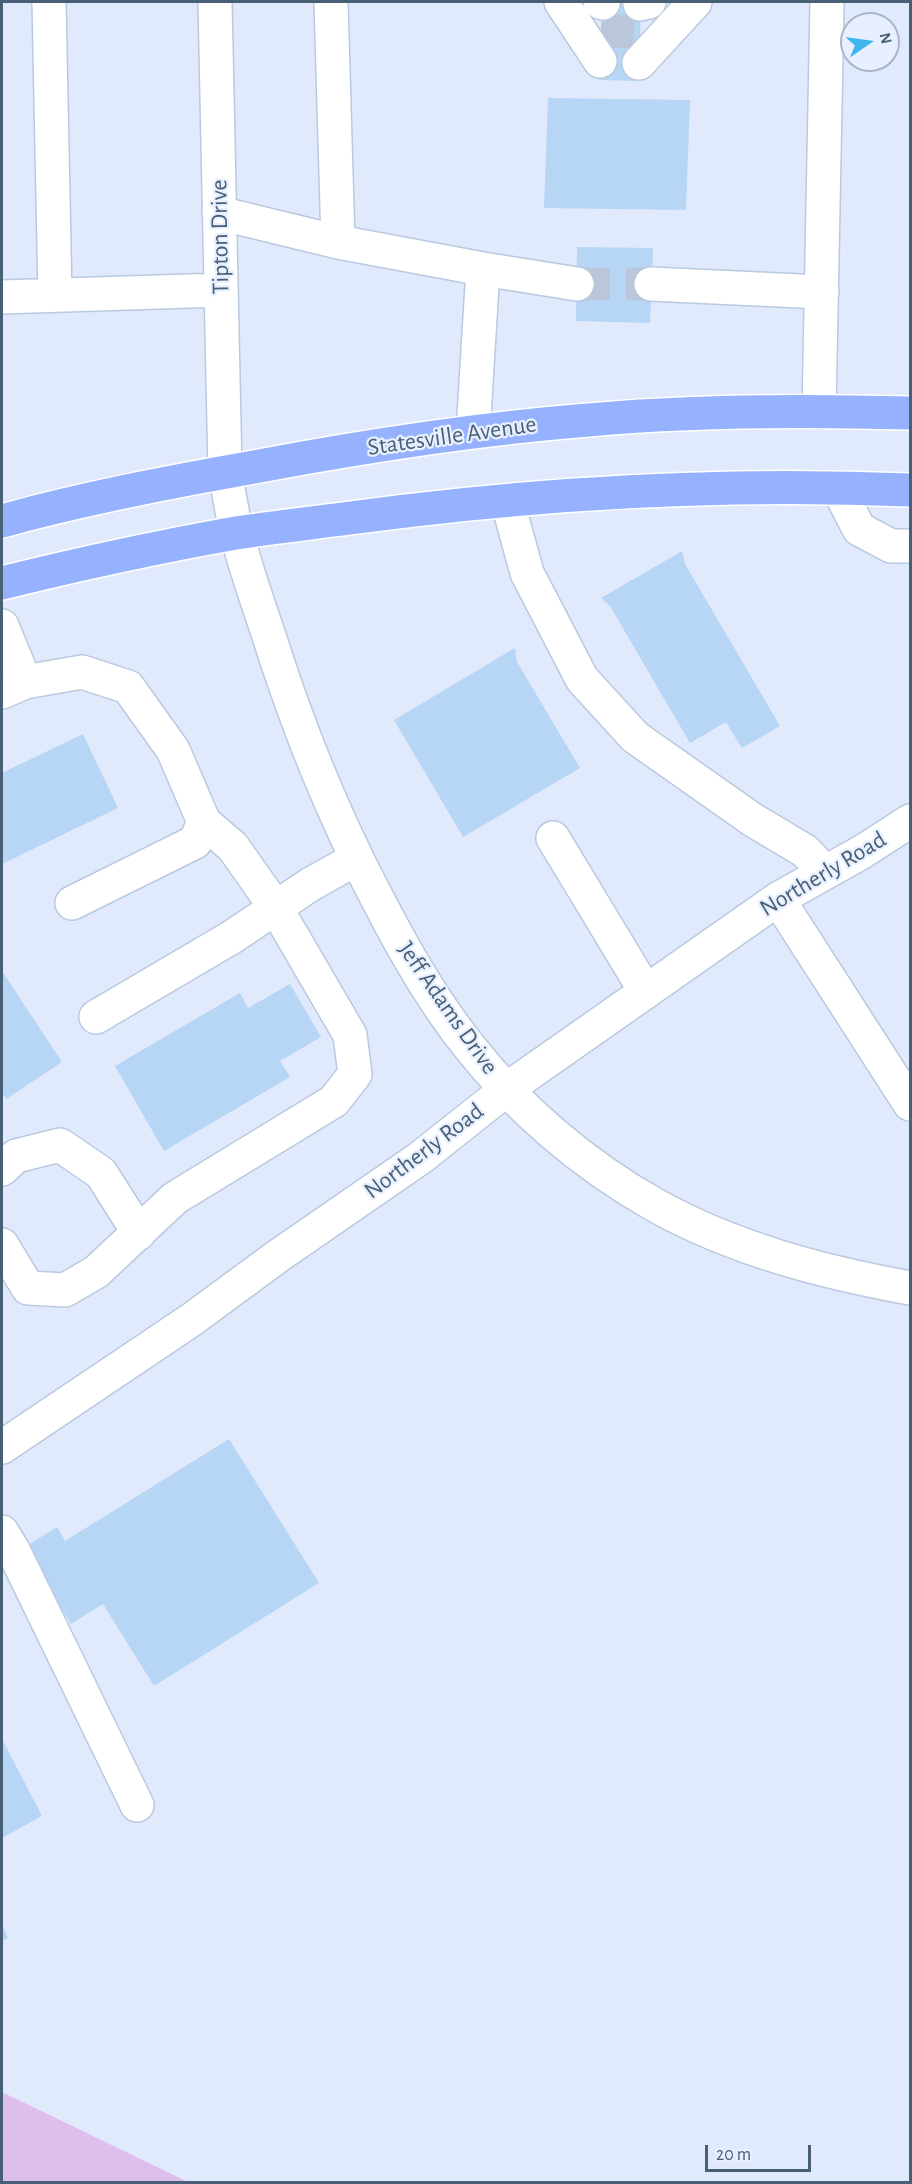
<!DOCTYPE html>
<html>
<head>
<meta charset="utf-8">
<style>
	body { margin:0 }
	#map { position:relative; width:912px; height:2184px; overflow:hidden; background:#e1e9fd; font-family:"Alegreya Sans",sans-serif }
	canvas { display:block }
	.frame { position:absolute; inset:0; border:3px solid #476075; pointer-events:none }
	.north { position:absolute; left:840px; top:12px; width:60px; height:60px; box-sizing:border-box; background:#e8efff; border:2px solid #a8b6c8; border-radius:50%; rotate:77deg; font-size:16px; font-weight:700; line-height:24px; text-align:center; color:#476075 }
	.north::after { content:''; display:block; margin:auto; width:21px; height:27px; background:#40b4ed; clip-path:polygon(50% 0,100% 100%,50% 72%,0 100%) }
	.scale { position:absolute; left:705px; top:2145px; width:106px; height:27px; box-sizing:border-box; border:3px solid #476075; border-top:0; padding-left:8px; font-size:18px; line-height:21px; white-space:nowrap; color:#476075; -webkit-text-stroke:4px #e8efff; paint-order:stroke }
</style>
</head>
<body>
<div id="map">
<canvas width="912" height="2184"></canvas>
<div class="frame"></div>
<div class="north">N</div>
<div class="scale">20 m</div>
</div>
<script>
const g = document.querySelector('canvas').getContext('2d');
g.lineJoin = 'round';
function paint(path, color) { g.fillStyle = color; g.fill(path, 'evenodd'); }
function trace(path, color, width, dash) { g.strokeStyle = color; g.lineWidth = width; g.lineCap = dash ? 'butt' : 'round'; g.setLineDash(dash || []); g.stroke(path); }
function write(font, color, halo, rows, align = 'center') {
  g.font = font + ' "Alegreya Sans",sans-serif'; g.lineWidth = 4.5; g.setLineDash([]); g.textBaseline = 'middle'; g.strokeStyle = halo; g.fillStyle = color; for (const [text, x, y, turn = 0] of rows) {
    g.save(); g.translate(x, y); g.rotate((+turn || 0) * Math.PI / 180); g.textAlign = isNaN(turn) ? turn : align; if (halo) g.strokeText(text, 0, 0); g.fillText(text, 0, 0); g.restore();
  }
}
const green = new Path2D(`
	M2 2092 188 2182H2Z`);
const building = new Path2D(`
	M603 2H641L639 81 599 80Z
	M548 98 690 100 686 210 544 208Z
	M577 247 653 248 650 323 576 321Z
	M682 551 685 564 780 726 742 748 726 722 690 743 610 606 601 598Z
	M515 648 517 662 580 768 463 837 394 720Z
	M83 734 118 808 2 864V773Z
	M2 971 62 1062 6 1099 2 1092Z
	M290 984 321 1037 280 1061 290 1077 164 1151 115 1066 240 993 248 1008Z
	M229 1439 319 1583 154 1686 103 1604 71 1624 23 1548 57 1527 65 1541Z
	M2 1739 42 1816 2 1838Z
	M2 1924 8 1938 2 1941Z`);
const minorTunnel = new Path2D(`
	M601 31 640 32
	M577 284H651`);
const minor = new Path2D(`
	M49 2 55 295
	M215 2 225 472C229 493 232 514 237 534 245 567 257 600 268 633 297 725 332 813 377 898 403 949 432 1000 468 1045 518 1109 584 1165 655 1205 734 1249 822 1272 910 1288
	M331 2 338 242
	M561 2 600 61
	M600 2 603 3
	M640 4 649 2
	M639 63 695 2
	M219 213 338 242 483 269 473 432
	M483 269 577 284
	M651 284 822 292
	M2 297 221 290
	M819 412 827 2
	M838 488 859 529 891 546H910
	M507 500 527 573 582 679 635 737 753 820 805 851 825 872
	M2 626 25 682
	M2 692 25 682 82 672 128 687 173 750 204 822 195 842 72 903
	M553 838 646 992
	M778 899 910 1104
	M96 1017 232 937 311 884 356 859
	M2 1169 16 1156 60 1145 101 1173 139 1233
	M2 1245 28 1288 65 1290 96 1272 175 1198 334 1101 355 1074 350 1035 276 908 233 847 204 822
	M2 1447 191 1320 278 1256 420 1158 507 1089 778 899 862 852 910 821
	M2 1532 13 1550 137 1805`);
const major = new Path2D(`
	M2 521C85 498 169 482 254 467 365 446 476 429 588 420 695 410 803 410 910 413
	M2 583C79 564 157 547 236 533 274 527 312 523 350 518 535 493 724 482 910 490`);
const streetNames = [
	["Tipton Drive",220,237,-91],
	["Statesville Avenue",452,436,-8],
	["Northerly Road",823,874,-31],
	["Jeff Adams Drive",448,1008,55],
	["Northerly Road",424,1151,-37]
];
paint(green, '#debfeb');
paint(building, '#b7d5f4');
trace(minorTunnel, '#bac7db', 33, [33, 16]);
trace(minor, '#b9cadf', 36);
trace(major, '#fff', 36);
trace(minor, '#fff', 33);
trace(major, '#96b2ff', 33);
write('24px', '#476075', '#e8efff', streetNames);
</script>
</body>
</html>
